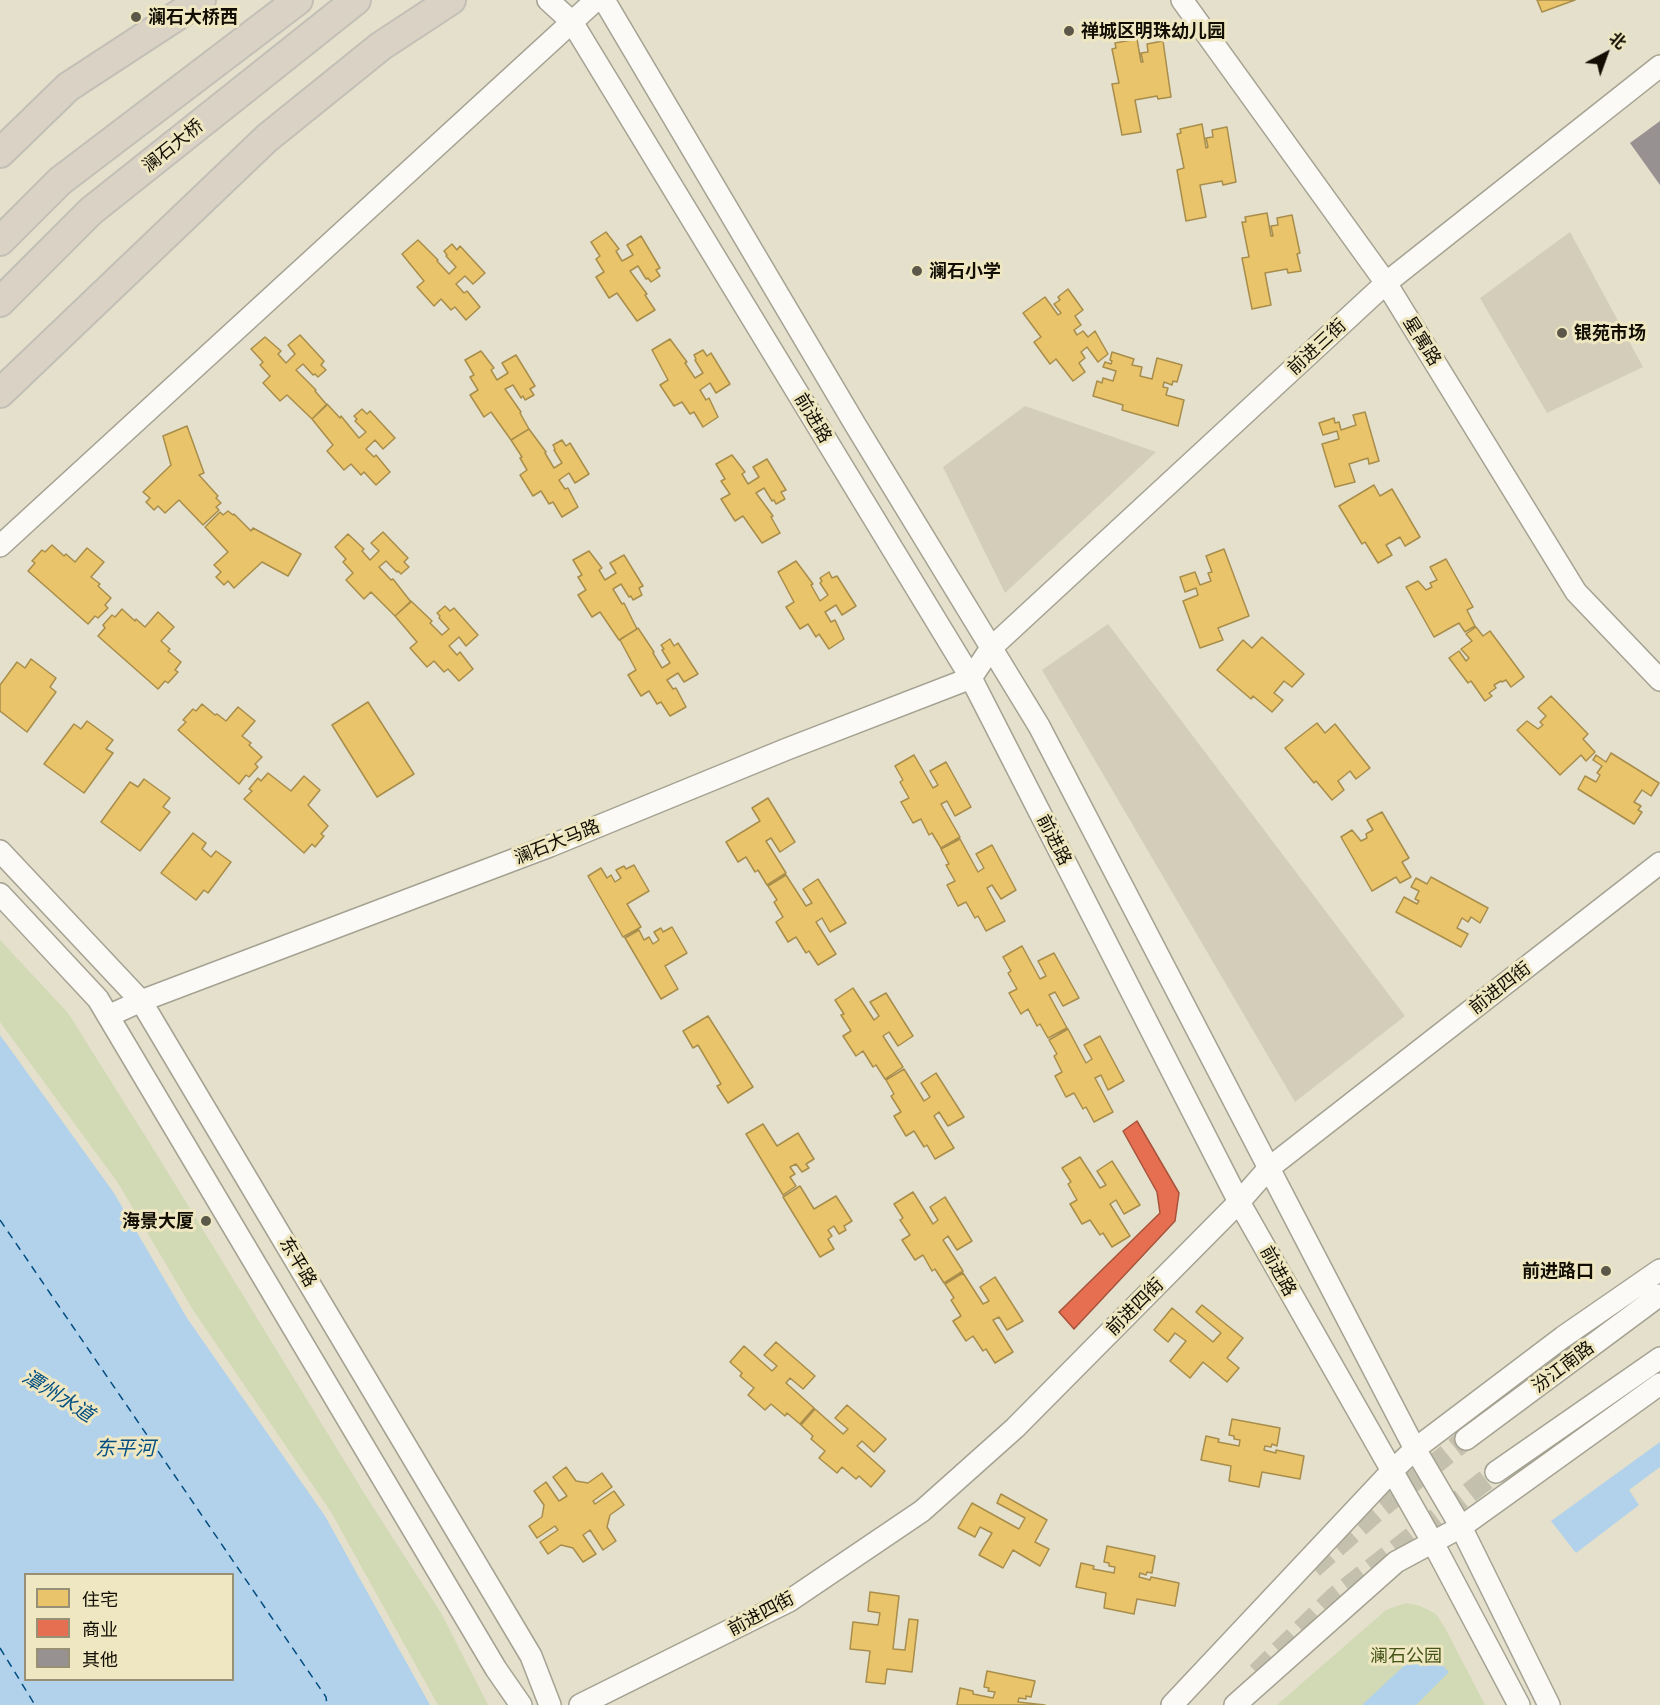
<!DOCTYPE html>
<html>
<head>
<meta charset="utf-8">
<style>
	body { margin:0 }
	#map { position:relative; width:1660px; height:1705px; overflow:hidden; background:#e4e0cc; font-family:"Golos Text","Noto Sans SC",sans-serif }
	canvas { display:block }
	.legend { position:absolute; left:24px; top:1573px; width:210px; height:108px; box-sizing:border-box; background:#efe7c1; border:2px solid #979075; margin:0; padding:8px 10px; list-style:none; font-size:18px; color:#120e03 }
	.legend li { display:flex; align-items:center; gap:12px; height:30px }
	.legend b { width:30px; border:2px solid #979075 }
	.north { position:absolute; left:1576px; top:24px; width:60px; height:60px; -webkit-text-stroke:4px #efe7c1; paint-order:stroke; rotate:41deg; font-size:16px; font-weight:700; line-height:24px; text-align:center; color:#120e03 }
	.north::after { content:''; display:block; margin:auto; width:21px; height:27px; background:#120e03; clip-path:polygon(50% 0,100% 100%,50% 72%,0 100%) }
</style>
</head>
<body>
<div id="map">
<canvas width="1660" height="1705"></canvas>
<ul class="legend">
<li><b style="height:16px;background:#e9c46a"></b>住宅</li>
<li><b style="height:16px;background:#e76f51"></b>商业</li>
<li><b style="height:16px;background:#989191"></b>其他</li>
</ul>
<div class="north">北</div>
</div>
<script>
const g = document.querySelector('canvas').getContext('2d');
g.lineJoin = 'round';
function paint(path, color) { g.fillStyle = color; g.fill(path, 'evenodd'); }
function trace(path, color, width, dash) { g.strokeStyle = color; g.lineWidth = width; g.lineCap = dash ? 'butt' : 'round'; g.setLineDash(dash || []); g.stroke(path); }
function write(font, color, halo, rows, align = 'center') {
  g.font = font + ' "Golos Text","Noto Sans SC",sans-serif'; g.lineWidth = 6; g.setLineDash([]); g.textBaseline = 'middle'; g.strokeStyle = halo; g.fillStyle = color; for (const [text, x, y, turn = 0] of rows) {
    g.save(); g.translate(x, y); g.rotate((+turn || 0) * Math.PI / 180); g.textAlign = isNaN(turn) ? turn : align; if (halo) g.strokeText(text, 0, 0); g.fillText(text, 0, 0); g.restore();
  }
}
const commercial = new Path2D(`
	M1570 232 1643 367 1547 413 1480 298Z
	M1025 406 1156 452 1005 593 943 467Z
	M1108 624 1405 1016 1295 1102 1042 670Z`);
const green = new Path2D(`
	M0 940 68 1013 159 1158 364 1493 441 1613 488 1705H438L331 1512 193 1310 118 1183 0 1022Z
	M1406 1603 1420 1606 1436 1614 1445 1628 1485 1705H1277L1386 1610Z`);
const water = new Path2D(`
	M0 1035 114 1193 187 1318 325 1516 430 1705H0ZM232 1574V1680H26V1574Z
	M1660 1442V1467L1629 1490 1639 1505 1576 1553 1551 1521Z
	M1424 1647 1449 1672 1416 1705H1362Z`);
const homes = new Path2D(`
	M1537 0H1575L1542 12Z
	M1137 39 1141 62H1143L1141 53 1148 52 1147 44 1163 41 1171 97 1158 99 1157 96 1135 100 1141 132 1122 135 1112 84 1119 83 1112 49 1116 48 1115 43Z
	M1202 124 1206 148 1208 147 1206 138 1213 137 1212 130 1227 127 1236 182 1223 185 1222 181 1200 185 1206 217 1186 221 1177 170 1184 168 1177 134 1181 133 1180 129Z
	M1267 213 1271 236H1273L1271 226 1278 225 1277 218 1292 215 1300 253 1297 254 1301 271 1288 273 1287 269 1265 273 1271 305 1252 309 1242 258 1249 257 1242 222H1246L1245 217Z
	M606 232 619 249 616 251 622 261 633 255 627 245 641 236 660 268 656 270 660 276 651 282 648 278 646 279 638 266 630 271 647 294 645 295 655 310 637 321 617 293 609 298 596 277 604 272 596 259 600 256 591 242Z
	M418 240 438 260 437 261 449 274 456 267 446 256 447 255 444 251 452 244 457 250 460 246 485 273 473 284 465 276 456 284 464 293 467 291 480 307 466 320 455 307 451 310 441 299 434 306 417 287 424 281 402 254Z
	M1068 289 1083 310 1075 316 1081 325 1074 330 1077 335 1083 331 1088 337 1095 331 1108 354 1098 362 1087 347 1081 352 1085 358 1079 363 1085 372 1073 381 1056 359 1050 364 1034 342 1041 337 1023 313 1045 297 1058 315 1061 313 1054 304 1060 300 1058 297Z
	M300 335 324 361 321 365 326 370 318 377 315 374 313 375 303 364 296 370 316 390 315 391 327 405 312 419 287 395 280 401 263 383 270 376 260 365 263 362 251 349 265 337 281 351 278 354 286 363 295 354 288 345Z
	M670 339 687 362 685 363 695 378 703 373 695 360 696 359 694 355 703 350 707 356 711 353 730 384 716 393 710 383 700 390 706 400 709 398 718 417 703 427 694 412 690 414 682 402 674 406 660 385 668 380 652 350Z
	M481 351 494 368 491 370 497 380 508 373 502 363 516 355 535 386 530 389 534 395 525 400 523 396 521 398 513 385 505 389 521 412 520 413 529 429 511 440 491 412 484 417 470 395 478 390 470 377 474 375 465 360Z
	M1112 352 1134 359 1132 365 1142 367 1140 376 1152 379 1157 358 1182 365 1177 382 1173 381 1172 385 1164 382 1163 387 1168 388 1166 395 1184 400 1178 426 1122 410 1123 405 1093 396 1097 381 1102 383 1103 378 1113 381 1116 371 1103 367 1105 362 1111 364 1112 361 1110 360Z
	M327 404 340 418 341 416 359 438 366 432 355 421 357 419 354 416 362 409 367 414 370 411 395 438 383 449 375 440 366 449 374 457 376 455 390 472 376 485 364 472 361 475 351 464 344 470 327 451 333 445 312 419Z
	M1365 412 1379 461 1369 464 1368 458 1349 464 1355 482 1335 487 1322 444 1339 439 1337 431 1323 435 1319 423 1334 418 1335 423 1339 422 1341 430 1356 425 1353 415Z
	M187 426 204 473 199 475 218 496 216 498 221 503 216 507 219 510 203 525 179 500 165 513 158 506 154 510 146 502 150 498 143 492 171 465 163 436Z
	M529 429 546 452 545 453 554 468 562 463 554 450 555 449 553 445 562 440 566 446 570 443 589 474 575 483 569 473 559 480 565 489 568 488 578 507 562 517 553 502 549 504 541 491 533 496 520 475 527 470 520 458 522 457 511 440Z
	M732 455 745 472 742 474 748 484 759 477 753 467 767 459 786 490 781 492 785 499 776 504 774 500 772 501 764 488 756 493 773 516 771 517 780 533 762 543 743 516 735 521 721 499 730 494 721 481 725 479 716 464Z
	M1374 485 1380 496 1392 489 1420 537 1405 546 1400 537 1386 545 1392 555 1378 563 1365 542 1362 544 1339 506Z
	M228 511 233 515 234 514 251 531 253 528 301 554 288 576 262 562 234 588 228 581 224 585 216 577 221 572 214 565 228 552 205 527 220 512 223 515Z
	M383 532 408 558 404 562 409 567 401 574 398 571 397 572 386 561 379 567 391 580 393 579 411 602 395 616 371 592 364 599 346 580 353 573 343 562 346 559 335 547 348 534 364 549 362 551 370 560 379 551 371 543Z
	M52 545 64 556 66 554 75 562 87 548 104 562 91 577 100 584 98 586 111 598 105 605 108 608 98 618 95 616 88 624 28 571 35 563 32 561 42 550 45 552Z
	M1224 549 1249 616 1218 628 1223 640 1200 648 1183 601 1198 595 1196 588 1185 592 1180 577 1195 572 1200 585 1211 581 1208 573 1212 572 1206 556Z
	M589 551 602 568 599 570 605 580 616 573 610 563 624 555 643 586 639 588 642 595 633 600 631 596 629 597 621 584 613 589 622 604 624 603 637 629 619 640 600 612 592 617 578 595 586 590 578 577 582 575 573 560Z
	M1446 559 1473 607 1467 610 1475 626 1465 632 1459 623 1434 637 1406 587 1418 581 1426 590 1432 587 1430 583 1437 580 1430 567Z
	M796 561 813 584 811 585 820 601 828 595 820 583 822 581 820 578 829 572 832 578 837 576 856 606 842 615 836 605 825 612 831 622 835 620 844 639 829 649 819 634 816 637 808 624 800 629 786 607 794 602 778 572Z
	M411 601 432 621 430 623 442 635 449 629 439 618 440 616 437 613 445 606 450 611 454 608 478 635 466 646 459 637 449 646 457 655 460 652 473 669 459 681 448 669 444 672 434 661 427 667 410 648 417 642 395 616Z
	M122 609 135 621 136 619 145 627 158 612 174 627 161 641 170 649 168 651 181 662 175 670 178 672 168 683 165 681 158 689 98 636 105 628 103 625 112 615 115 617Z
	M1476 627 1483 636 1490 631 1524 677 1511 687 1506 680 1502 682 1501 681 1494 685 1496 688 1489 693 1492 696 1485 701 1471 681 1468 683 1449 658 1459 651 1466 661 1469 658 1461 649 1472 641 1466 634Z
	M638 628 654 652 653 653 662 668 670 663 662 650 664 649 661 645 670 639 674 646 678 643 698 674 684 682 678 673 667 680 673 689 676 688 686 707 670 716 661 702 657 704 649 691 641 696 628 675 636 670 620 640Z
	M1262 637 1304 674 1292 687 1284 681 1274 693 1283 700 1272 712 1253 696 1251 699 1217 670 1243 640 1252 648Z
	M31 659 56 678 50 687 56 692 27 732 0 711V685L17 662 25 668Z
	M1551 696 1588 734 1583 739 1595 752 1586 761 1581 755 1560 775 1517 730 1527 721 1538 729 1543 725 1540 722 1546 716 1538 708Z
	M368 702 414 774 377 797 332 725Z
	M202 704 215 715 217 714 226 721 238 707 255 721 242 736 251 743 249 745 262 757 255 764 258 767 249 777 246 775 239 784 178 730 186 722 183 720 193 709 196 711Z
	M87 721 113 740 106 749 113 753 84 793 44 764 74 724 81 729Z
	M1317 723 1325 733 1335 724 1370 768 1356 779 1350 771 1338 781 1344 790 1332 800 1316 781 1314 783 1285 748Z
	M1611 753 1659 783 1651 796 1642 790 1634 802 1641 806 1638 810 1642 812 1634 824 1578 789 1585 776 1596 782 1600 775 1597 773 1602 766 1593 760 1596 755 1606 762Z
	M914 755 933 788 938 785 930 771 946 762 971 807 955 816 947 801 941 804 960 837 941 848 932 833 929 835 921 819 913 823 901 802 909 798 900 782 903 780 895 766Z
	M268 773 291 791 304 776 320 790 308 805 328 826 321 834 324 836 315 847 312 844 304 853 244 799 252 791 249 789 258 778 261 781Z
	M144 779 170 798 163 807 170 812 140 851 101 822 130 782 138 787Z
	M768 798 795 842 780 852 771 838 766 841 786 873 767 885 758 870 755 872 746 857 738 862 726 842 760 821 752 808Z
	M1382 812 1409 858 1402 862 1411 877 1400 883 1396 877 1372 891 1341 837 1352 830 1361 841 1367 838 1366 834 1373 830 1367 820Z
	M193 833 206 843 202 849 211 857 216 851 231 862 208 893 204 890 196 900 161 873Z
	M960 839 978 872 984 868 976 854 992 845 1016 890 1001 899 992 885 987 888 1005 921 986 931 978 916 975 918 966 902 958 906 947 885 955 881 946 865 949 864 941 849Z
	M634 865 649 891 627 904 641 927 623 937 588 876 601 868 607 878 611 875 615 882 621 878 616 870 624 866 626 869Z
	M786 875 806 906 812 903 803 889 818 879 846 923 830 932 822 918 816 922 836 954 818 965 809 951 806 953 796 937 788 942 776 922 783 917 774 902 777 900 768 886Z
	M1431 877 1488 908 1480 923 1471 917 1468 922 1462 918 1457 928 1468 934 1461 947 1396 912 1404 897 1417 904 1419 901 1415 899 1419 891 1411 887 1416 878 1427 884Z
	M672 927 687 953 665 966 678 989 661 999 625 938 639 930 644 940 649 937 653 944 659 940 654 932 661 928 663 932Z
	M1022 946 1040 979 1046 976 1038 961 1054 953 1079 998 1063 1006 1055 992 1049 995 1067 1028 1048 1038 1040 1024 1037 1026 1028 1009 1021 1014 1009 993 1017 989 1008 973 1011 971 1003 957Z
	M853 988 874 1020 879 1016 870 1002 886 993 913 1036 898 1046 889 1032 883 1036 903 1067 885 1079 876 1065 873 1067 863 1051 856 1056 843 1036 851 1031 841 1015 844 1014 835 1000Z
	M708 1016 753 1087 728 1103 717 1086 721 1084 698 1045 693 1048 683 1031Z
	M1068 1029 1086 1063 1092 1059 1084 1045 1100 1036 1124 1081 1108 1090 1101 1075 1095 1078 1113 1112 1094 1122 1086 1107 1083 1109 1074 1093 1066 1097 1055 1076 1062 1072 1054 1056 1057 1054 1049 1040Z
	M904 1069 924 1101 930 1097 921 1083 936 1073 964 1117 948 1126 939 1112 934 1116 954 1148 935 1159 927 1145 924 1147 914 1131 906 1136 894 1116 901 1112 891 1096 894 1094 886 1080Z
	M763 1124 777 1146 798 1133 814 1159 806 1164 809 1168 802 1172 796 1164 790 1167 795 1174 790 1177 796 1186 783 1195 746 1134Z
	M1080 1157 1100 1188 1106 1185 1097 1171 1112 1161 1140 1205 1124 1214 1116 1200 1110 1204 1130 1236 1112 1247 1103 1233 1100 1235 1090 1220 1082 1224 1070 1204 1077 1200 1068 1184 1071 1182 1062 1168Z
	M800 1186 814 1209 836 1196 852 1221 844 1226 846 1230 839 1234 834 1226 828 1230 832 1236 828 1239 834 1249 820 1257 783 1197Z
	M913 1192 933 1224 938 1220 930 1207 945 1197 972 1241 957 1250 948 1236 943 1240 963 1271 944 1283 935 1269 932 1271 923 1255 915 1260 902 1240 910 1235 900 1220 903 1218 894 1204Z
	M963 1273 983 1304 989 1301 980 1287 995 1277 1023 1321 1007 1330 999 1317 993 1320 1013 1352 995 1363 986 1349 983 1351 973 1336 966 1341 953 1321 961 1316 951 1300 954 1298 945 1284Z
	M1202 1305 1243 1338 1227 1358 1239 1368 1227 1382 1203 1362 1190 1378 1170 1361 1186 1341 1175 1333 1168 1342 1154 1330 1172 1308 1213 1342 1221 1333 1196 1312Z
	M776 1342 815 1376 803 1389 790 1378 786 1383 814 1408 800 1424 787 1413 785 1416 771 1404 765 1410 748 1395 754 1388 740 1376 742 1373 730 1362 744 1346 772 1371 777 1366 764 1355Z
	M847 1405 886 1439 874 1452 862 1441 857 1446 885 1471 871 1487 859 1476 856 1479 842 1467 837 1473 819 1458 825 1451 811 1439 813 1436 801 1425 815 1409 843 1434 848 1429 835 1418Z
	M1232 1419 1280 1428 1277 1446 1272 1444 1271 1447 1265 1446 1264 1450 1276 1453V1450L1304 1456 1300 1479 1262 1472 1259 1487 1229 1481 1231 1466 1201 1460 1206 1436 1219 1439 1218 1442 1239 1446 1240 1440 1234 1439V1436L1229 1435Z
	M566 1467 576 1481 588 1483 602 1473 612 1487 593 1501 595 1504 614 1491 624 1505 610 1515 607 1527 616 1541 603 1550 590 1530 583 1535 596 1554 583 1562 573 1548 561 1545 548 1554 540 1542 558 1530 555 1526 537 1538 529 1526 542 1517 544 1505 534 1491 546 1482 559 1501 567 1496 553 1477Z
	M1001 1494 1047 1520 1035 1542 1049 1549 1040 1566 1013 1550 1003 1568 979 1555 992 1533 980 1527 975 1537 958 1528 972 1503 1019 1529 1025 1518 997 1503Z
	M1107 1546 1155 1556 1152 1573 1147 1572 1146 1575 1140 1573 1139 1577 1150 1580 1151 1577 1179 1583 1175 1606 1137 1599 1134 1614 1104 1608 1106 1593 1076 1587 1081 1563 1094 1566 1093 1569 1114 1573 1115 1567 1109 1566V1563L1104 1562Z
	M870 1592 899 1596 893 1649 905 1650 909 1619 918 1620 912 1672 887 1669 885 1684 866 1682 870 1651 850 1649 853 1622 878 1625 880 1613 868 1611Z
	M987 1671 1035 1681 1031 1697 1026 1696V1699L1019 1698 1018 1702 1045 1705H957L960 1688 973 1691V1694L993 1698 995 1692 988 1691 989 1688 984 1687Z`);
const shops = new Path2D(`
	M1137 1121 1179 1193 1175 1221 1074 1329 1059 1312 1160 1213 1157 1192 1123 1131Z`);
const ferry = new Path2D(`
	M0 1220 326 1697 327 1705
	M0 1648 35 1705`);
const building = new Path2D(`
	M1660 121V185L1630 143Z`);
const secondaryTunnel = new Path2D(`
	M1313 1568 1379 1509 1466 1439
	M1257 1673 1335 1597 1496 1472`);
const secondary = new Path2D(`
	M548 0 572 22 971 678 1239 1202 1432 1541 1519 1705
	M604 0 856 426 1039 726 1415 1449 1461 1527 1549 1705
	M1182 0 1386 283 1576 592 1660 680
	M0 546 596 0
	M0 851 141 1001 531 1656 550 1705
	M0 894 98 999 496 1669 521 1705
	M108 1016 141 1001 550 846 787 749 971 678 991 648 1386 283 1660 66
	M1466 1439 1660 1295
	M1496 1472 1660 1358
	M580 1705 789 1601 922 1511 1015 1428 1239 1202 1269 1168 1660 863
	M1172 1705 1391 1472 1415 1449 1563 1337 1660 1270
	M1235 1705 1396 1562 1461 1527 1660 1384`);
const highway = new Path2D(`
	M0 153 68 87 201 0
	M0 241 60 181 298 0
	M0 302 91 211 356 0
	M0 393 267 138 381 46 451 0`);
const markers = [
	[136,17,6,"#5c5849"],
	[1069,31,6,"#5c5849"],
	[917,271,6,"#5c5849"],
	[1562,333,6,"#5c5849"],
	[206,1221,6,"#5c5849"],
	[1606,1271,6,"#5c5849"]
];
const poiNames = [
	["澜石大桥西",148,17],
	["禅城区明珠幼儿园",1081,31],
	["澜石小学",929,271],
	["银苑市场",1574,333],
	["海景大厦",194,1221,"right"],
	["前进路口",1594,1271,"right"]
];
const streetNames = [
	["澜石大桥",173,146,-39],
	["星寓路",1422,341,58],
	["前进三街",1317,347,-43],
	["前进路",813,418,59],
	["前进路",1054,840,63],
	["澜石大马路",557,842,-22],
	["前进四街",1500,988,-38],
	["东平路",298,1262,59],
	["前进路",1278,1271,61],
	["前进四街",1135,1307,-45],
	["汾江南路",1563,1367,-37],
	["前进四街",761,1614,-28]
];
const parkNames = [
	["澜石公园",1406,1656]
];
const waterNames = [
	["潭州水道",58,1396,32],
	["东平河",125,1449]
];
paint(commercial, '#d3cdb9');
paint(green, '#d2d9b5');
paint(water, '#b2d1ea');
paint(homes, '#e9c46a');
trace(homes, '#a88d4b', 1.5);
paint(shops, '#e76f51');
trace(shops, '#a7523a', 1.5);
trace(ferry, '#024e82', 1.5, [8, 6]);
paint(building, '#989191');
trace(secondaryTunnel, '#c4c0ae', 21, [21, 10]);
trace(secondary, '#a5a292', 24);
trace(highway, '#c2bfb6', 32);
trace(secondary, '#fbfaf7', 21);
trace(highway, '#dbd2c6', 28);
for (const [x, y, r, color] of markers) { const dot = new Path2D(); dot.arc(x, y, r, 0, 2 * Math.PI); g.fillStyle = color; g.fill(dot); trace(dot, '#efe7c1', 2); }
write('bold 18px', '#120e03', '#efe7c1', poiNames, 'left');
write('18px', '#120e03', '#efe7c1', streetNames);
write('18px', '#455518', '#efe7c1', parkNames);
write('italic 20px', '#024e82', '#efe7c1', waterNames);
</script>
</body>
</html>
